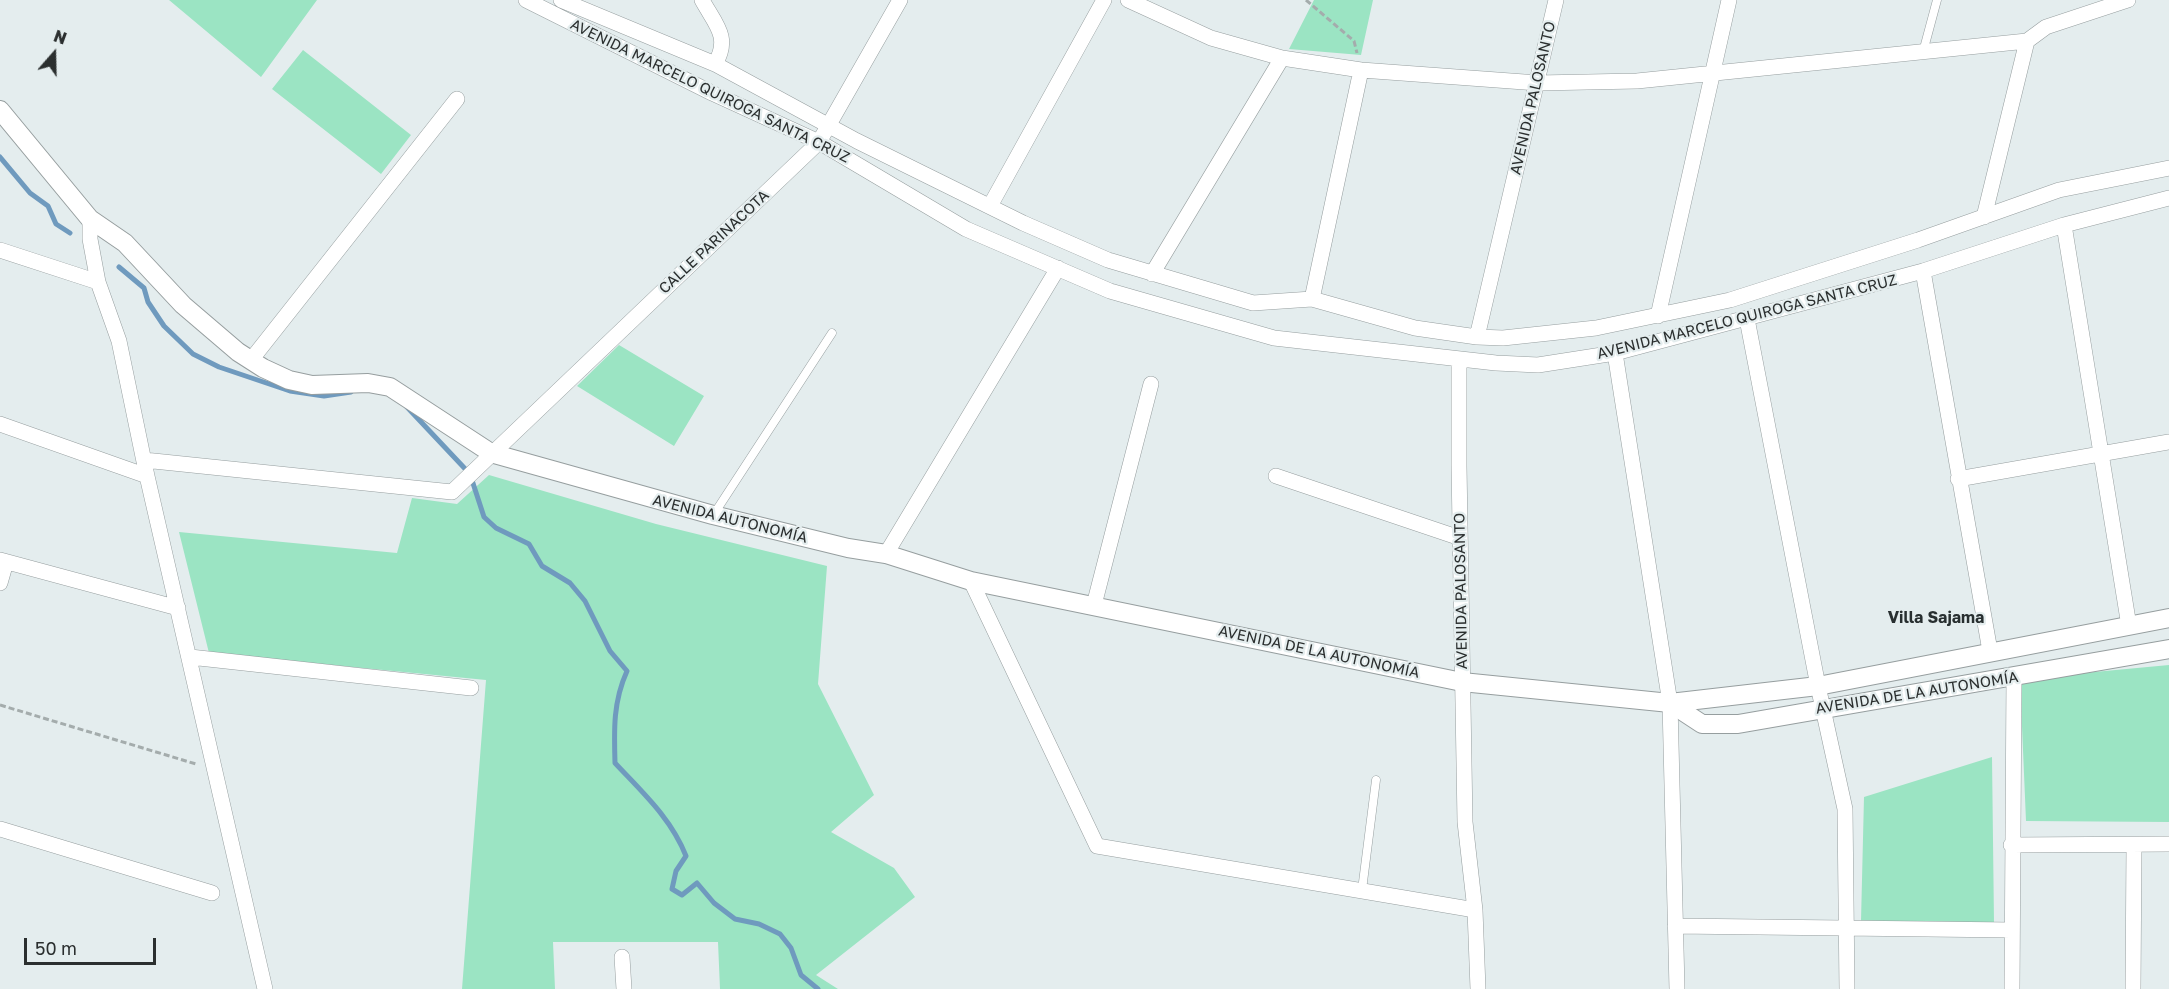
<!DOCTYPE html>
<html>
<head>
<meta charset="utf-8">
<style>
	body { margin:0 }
	#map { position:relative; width:2169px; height:989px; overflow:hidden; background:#e4edee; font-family:"Golos Text",sans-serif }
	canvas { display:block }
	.north { position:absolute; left:24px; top:24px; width:60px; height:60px; -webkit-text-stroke:4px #e4edee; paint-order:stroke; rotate:20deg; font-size:16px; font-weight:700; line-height:24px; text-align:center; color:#2b2f2f }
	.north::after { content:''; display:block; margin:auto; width:21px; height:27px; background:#2b2f2f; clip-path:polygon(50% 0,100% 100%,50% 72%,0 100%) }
	.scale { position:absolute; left:24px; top:938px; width:132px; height:27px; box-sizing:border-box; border:3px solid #2b2f2f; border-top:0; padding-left:8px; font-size:18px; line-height:21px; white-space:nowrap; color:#2b2f2f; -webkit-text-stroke:4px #e4edee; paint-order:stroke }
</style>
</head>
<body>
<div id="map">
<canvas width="2169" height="989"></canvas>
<div class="north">N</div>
<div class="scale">50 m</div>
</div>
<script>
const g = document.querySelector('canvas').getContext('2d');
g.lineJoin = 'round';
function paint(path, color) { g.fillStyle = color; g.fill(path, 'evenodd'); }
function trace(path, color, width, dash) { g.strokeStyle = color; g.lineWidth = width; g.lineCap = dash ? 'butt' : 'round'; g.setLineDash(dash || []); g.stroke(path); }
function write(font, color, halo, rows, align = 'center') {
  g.font = font + ' "Golos Text",sans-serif'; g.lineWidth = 4.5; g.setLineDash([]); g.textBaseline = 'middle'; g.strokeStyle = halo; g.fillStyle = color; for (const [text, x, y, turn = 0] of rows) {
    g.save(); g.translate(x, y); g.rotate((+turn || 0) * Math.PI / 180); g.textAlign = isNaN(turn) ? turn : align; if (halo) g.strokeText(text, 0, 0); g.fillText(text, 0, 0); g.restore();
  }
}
const green = new Path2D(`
	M169 0H317L261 77Z
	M1314 0H1373L1361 55 1289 49Z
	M303 50 411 135 381 174 272 89Z
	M619 345 704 396 674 446 577 386Z
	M489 475 656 524 827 566 818 684 874 795 831 832 894 868 915 897 816 975 838 989H720L718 942H553L555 989H462L486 680 209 653 179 532 397 553 412 498 457 504Z
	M2169 665V822L2026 821 2020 679Z
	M1992 757 1994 923 1861 921 1864 797Z`);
const stream = new Path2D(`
	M0 157 30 193 48 206 56 224 70 233
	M119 267 144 288 148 302 164 326 193 354 219 367 290 391 324 396 351 392
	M406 406 470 474 484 517 496 528 529 544 542 566 570 583 585 601 610 651 627 671C613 702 614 730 615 763 642 792 671 818 686 856L676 871 672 889 682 895 697 883 714 903 735 919 759 924 780 934 791 948 801 975 818 989`);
const path = new Path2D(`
	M1306 0 1354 41 1357 53
	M0 705 196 764`);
const service = new Path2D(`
	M1923 52 1937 0
	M714 514 832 333
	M1362 890 1376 780`);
const minor = new Path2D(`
	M526 0 712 93 819 142 966 229 1110 291 1274 338 1496 363 1538 365 1615 353 1923 271 2064 225 2169 198
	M561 0 715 64 857 141 1023 223 1108 260 1253 303 1312 299 1415 328 1477 337 1503 338 1596 328 1730 300 1918 240 2059 190 2169 168
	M702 0C715 24 731 37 715 64
	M1128 0 1211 38 1282 58 1361 70 1538 83 1637 81 2027 41 2046 27 2128 0
	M990 206 1104 0
	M1984 217 2027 41
	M90 219V239L98 282 119 341 147 476 265 989
	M2064 225 2129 626
	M0 250 98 282
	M1923 271 1990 651
	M1152 274 1282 58
	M1312 299 1361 70
	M1658 316 1729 0
	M1747 319 1818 686 1845 809 1847 989
	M1477 337 1556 0
	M1615 353 1670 703 1677 989
	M1459 359V466L1465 822 1475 910 1478 989
	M251 360 457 99
	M0 424 147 476
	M144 460 452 492 819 142 900 0
	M1276 476 1460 538
	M1958 479 2169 442
	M886 554 1058 268
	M0 560 178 608
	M971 581 1097 846 1475 910
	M0 583 6 562
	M1094 605 1151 384
	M190 657 471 688
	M0 829 212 893
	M2011 845 2169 844
	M1675 926 2011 930
	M622 957 624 989
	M2012 989 2014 677
	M2133 989 2134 846`);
const tertiary = new Path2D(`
	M0 110 90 219 125 243 183 305 238 352 263 368 289 380 312 385 368 383 390 387 491 453 713 515 848 548 886 554 971 581 1462 682 1670 703 1818 686 2169 618
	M1670 703 1702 724H1738L2169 649`);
const streetNames = [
	["AVENIDA MARCELO QUIROGA SANTA CRUZ",710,91,26],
	["AVENIDA PALOSANTO",1533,98,-77],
	["CALLE PARINACOTA",714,242,-43],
	["AVENIDA MARCELO QUIROGA SANTA CRUZ",1747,317,-14],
	["AVENIDA AUTONOMÍA",730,519,14],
	["AVENIDA PALOSANTO",1461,591,-91],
	["AVENIDA DE LA AUTONOMÍA",1319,652,12],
	["AVENIDA DE LA AUTONOMÍA",1917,693,-9]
];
const neighbourhoodNames = [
	["Villa Sajama",1936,618]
];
paint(green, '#9be4c3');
trace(stream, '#6f9abe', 5);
trace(service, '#969e9f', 9);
trace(minor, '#969e9f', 16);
trace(tertiary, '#969e9f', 20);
trace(path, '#a4acac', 3, [6, 3]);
trace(service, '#fff', 8);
trace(minor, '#fff', 15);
trace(tertiary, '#fff', 18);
write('15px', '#2b2f2f', '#e4edee', streetNames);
write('bold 16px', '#282f30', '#e4edee', neighbourhoodNames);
</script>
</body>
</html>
